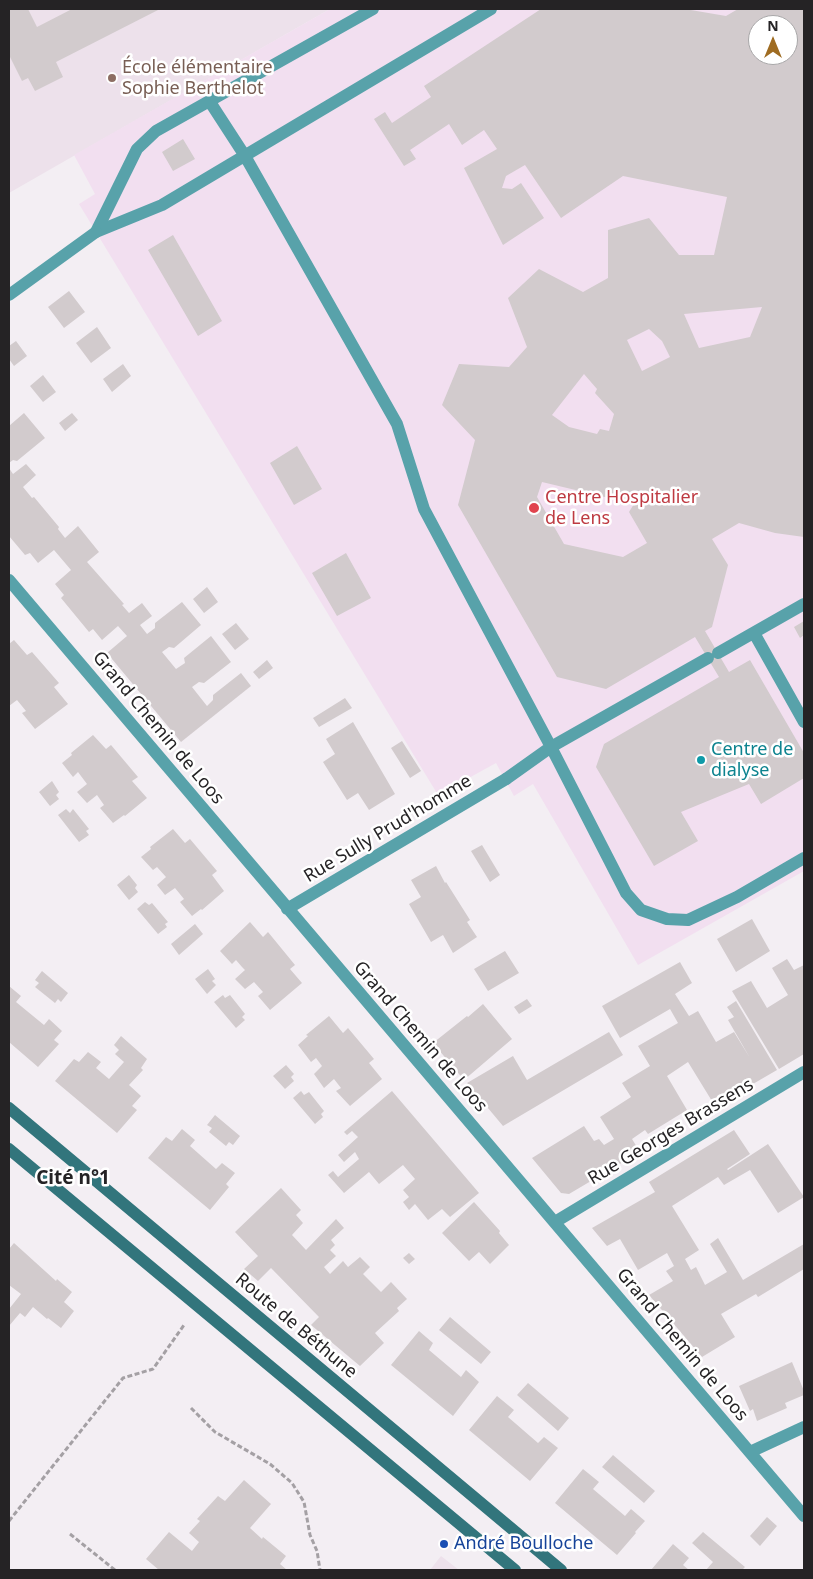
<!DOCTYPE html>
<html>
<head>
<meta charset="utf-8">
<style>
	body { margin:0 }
	#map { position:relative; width:813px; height:1579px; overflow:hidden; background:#f3eef3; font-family:"Noto Sans",sans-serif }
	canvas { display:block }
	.frame { position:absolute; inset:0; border:10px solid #252325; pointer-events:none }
	.north { position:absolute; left:748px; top:15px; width:50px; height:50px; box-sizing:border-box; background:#fff; border:1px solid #a8a7a8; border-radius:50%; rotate:0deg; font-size:14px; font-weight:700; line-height:20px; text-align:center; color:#252325 }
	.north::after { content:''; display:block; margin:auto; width:18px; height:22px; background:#9f6c22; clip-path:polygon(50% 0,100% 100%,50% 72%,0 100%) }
</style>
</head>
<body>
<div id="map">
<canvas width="813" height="1579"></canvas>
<div class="frame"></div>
<div class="north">N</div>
</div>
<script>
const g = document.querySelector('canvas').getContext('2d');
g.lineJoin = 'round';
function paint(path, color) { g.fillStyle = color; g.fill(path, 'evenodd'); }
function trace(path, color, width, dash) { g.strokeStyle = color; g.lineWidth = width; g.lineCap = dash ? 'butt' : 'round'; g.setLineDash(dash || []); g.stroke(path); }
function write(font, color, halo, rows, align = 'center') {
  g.font = font + ' "Noto Sans",sans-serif'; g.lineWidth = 5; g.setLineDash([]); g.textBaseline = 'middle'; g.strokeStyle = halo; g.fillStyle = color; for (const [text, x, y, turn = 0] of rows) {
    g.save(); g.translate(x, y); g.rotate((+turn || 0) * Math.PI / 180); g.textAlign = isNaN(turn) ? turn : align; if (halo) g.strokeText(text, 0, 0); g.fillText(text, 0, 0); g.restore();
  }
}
const built = new Path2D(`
	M30 9H330L9 193V20Z
	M441 1556 459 1570H430Z`);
const industrial = new Path2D(`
	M330 9H804V871L638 965 533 784 514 796 496 763 438 795 79 204 95 194 74 155ZM758 25H788V55H758Z`);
const building = new Path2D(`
	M9 9H28L37 27 72 9H160L56 62 63 77 35 91 28 78 22 81 9 55Z
	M541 9H685L726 16 738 9H804V537L775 533 739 523 712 539 728 565 712 627 705 631 729 672 750 660 804 753V778L761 804 749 784 681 812 698 841 654 866 596 767 604 744 719 677 695 637 606 689 557 677 458 505 475 440 442 405 459 364 509 367 527 347 508 298 539 269 583 292 608 278V230L649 218 679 255H714L727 197 623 176 561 218 525 165 506 176 502 188 512 189 521 183 544 218 503 245 464 168 497 149 484 130 462 145 449 124 410 150 416 159 404 166 374 119 385 112 392 123 431 97 424 86ZM758 25H788V55H758ZM762 307 750 337 699 348 684 314ZM649 329 662 341 670 357 642 371 627 340ZM584 374 597 389 595 393 614 414 609 431 600 429 597 434 569 427 552 415ZM542 482 634 504 629 512 647 543 623 557 564 544 537 497Z
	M183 139 195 159 173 171 162 152Z
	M173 235 222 321 198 336 148 250Z
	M69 291 85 312 64 328 48 307Z
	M97 327 111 348 91 363 76 343Z
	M16 341 27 356 14 366 9 359V346Z
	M123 364 131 376 112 392 103 379Z
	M43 375 56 392 43 402 30 386Z
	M24 413 45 438 17 461 13 460 9 463V426Z
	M72 413 78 420 65 431 59 423Z
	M297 446 322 489 294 505 270 463Z
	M26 464 36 475 23 487 32 498 34 497 59 527 58 529 65 538 78 526 99 552 87 562 124 604 122 605 129 613 142 603 152 616 140 625 147 634 155 628V623L182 602 201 625 174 648 169 647 162 652 176 669 185 663 184 658 211 636 231 662 204 683 199 682 192 687 207 706 213 700V695L241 673 251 686 181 742 107 653 127 636 118 626 102 640 93 629 89 632 61 598 64 595 55 584 71 570 54 550 38 563 30 553 25 555 9 536V468L13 474Z
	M346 553 371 598 337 616 312 573Z
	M207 587 218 602 204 613 193 599Z
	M804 621V635L800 638 794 627Z
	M236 623 249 639 235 650 222 634Z
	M14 640 27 655 32 652 59 683 54 687 68 704 35 729 22 713 26 711 17 700 9 706V644Z
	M267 660 273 668 259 679 253 672Z
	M345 698 352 708 319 727 313 718Z
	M353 722 395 794 369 810 358 793 347 800 323 762 335 754 326 739Z
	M93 735 106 749 111 745 138 777 132 781 147 798 125 816 124 815 113 823 100 808 104 805 97 795 87 803 77 792 87 784 78 772 73 777 62 763 72 755 71 753Z
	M402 741 421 771 410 778 391 748Z
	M52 781 59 792 56 795 59 799 50 806 39 792Z
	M66 809 70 813 73 809 89 829 86 831 89 835 79 842 58 815Z
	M173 829 185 843 190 839 217 871 212 875 224 891 202 910 201 909 192 916 180 902 184 899 175 888 165 895 157 885 166 877 157 867 153 870 141 857 151 849 150 847Z
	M482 845 500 875 490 882 471 851Z
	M436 866 445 883 446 882 470 920 467 922 477 937 453 953 443 935 431 942 409 904 421 897 411 880Z
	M129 875 137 885 135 888 138 892 129 900 117 885Z
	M145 902 149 905 152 903 168 922 165 924 167 927 158 934 137 909Z
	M752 919 770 951 736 972 717 939Z
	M250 922 263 937 268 932 295 965 290 969 302 983 270 1010 258 996 263 992 254 982 245 989 235 979 245 970 242 967 236 960 232 964 220 951Z
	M195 924 203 934 179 955 171 944Z
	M505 951 519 973 488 991 474 969Z
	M787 959 794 970 804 965V1054L779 1069 732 991 751 981 767 1008 788 995 772 968Z
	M680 962 692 983 675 994 689 1016 698 1011 716 1042 734 1032 750 1058 728 1020 734 1017 727 1007 736 1001 777 1070 715 1106 688 1062 667 1076 687 1110 648 1134 645 1130 632 1139 640 1152 569 1194 561 1193 532 1158 584 1126 594 1141 599 1139 604 1145 614 1139 600 1117 631 1097 622 1083 650 1066 638 1046 678 1023 670 1009 620 1038 602 1006Z
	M208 969 215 979 212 981 216 985 207 994 195 979Z
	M42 971 68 993 61 1002 58 999 55 1003 35 987 39 983 35 980Z
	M9 986 21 996 16 1002 44 1025 49 1019 62 1031 54 1040 59 1044 38 1067 9 1042Z
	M223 995 225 998 230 995 245 1014 242 1017 245 1020 236 1028 214 1002Z
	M527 999 532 1006 519 1014 514 1007Z
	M483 1004 512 1039 464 1080 433 1043 467 1016 468 1017Z
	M329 1016 343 1033 348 1028 374 1059 369 1063 382 1079 350 1106 336 1091 341 1088 334 1079 324 1088 314 1074 322 1066 316 1058 311 1062 298 1045 308 1036 306 1035Z
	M609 1032 623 1055 503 1126 467 1083 513 1056 527 1080Z
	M121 1036 147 1059 141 1068 143 1070 129 1085 141 1096 132 1106 137 1110 117 1133 55 1081 74 1059 79 1062 88 1052 101 1062 96 1068 109 1079 124 1062 115 1054 119 1050 114 1045Z
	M286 1065 294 1074 291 1077 294 1081 285 1089 273 1076Z
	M301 1091 304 1095 309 1092 324 1111 321 1114 323 1117 315 1124 293 1098Z
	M392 1091 479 1193 450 1217 442 1209 428 1220 415 1204 409 1210 403 1202 409 1197 403 1190 415 1179 403 1165 379 1184 369 1172 344 1193 328 1175 333 1171 338 1177 359 1159 355 1152 344 1162 338 1155 358 1137 352 1131 347 1135 344 1132Z
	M215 1115 240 1136 233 1145 229 1142 226 1146 209 1132 212 1128 207 1125Z
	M182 1129 195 1140 190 1146 216 1169 222 1163 235 1173 226 1184 229 1187 210 1210 148 1158 166 1137 172 1141Z
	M734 1130 750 1154 727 1169 728 1170 768 1144 804 1197 778 1213 750 1170 724 1185 718 1177 672 1206 699 1250 685 1259 691 1270 696 1267 705 1285 727 1272 710 1244 718 1238 743 1280 804 1244V1269L758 1297 756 1294 721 1314 735 1337 702 1357 649 1295 673 1281 666 1271 674 1266 667 1253 638 1270 620 1239 607 1246 592 1228 655 1192 649 1182Z
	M281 1188 301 1210 296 1215 303 1223 292 1235 306 1250 336 1219 344 1228 331 1240 335 1245 330 1250 336 1256 324 1267 330 1274 343 1261 348 1267 360 1257 370 1267 363 1274 381 1292 391 1282 407 1299 397 1308 399 1311 375 1333 384 1343 360 1366 311 1325 319 1317 271 1268 258 1281 244 1269 258 1256 235 1232Z
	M474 1202 500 1231 499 1233 509 1245 490 1264 479 1252 469 1261 442 1233Z
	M14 1243 56 1281 57 1279 72 1292 64 1302 74 1311 61 1328 48 1318 47 1319 33 1307 25 1317 20 1313 9 1326V1309L21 1294 9 1285V1249Z
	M409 1253 415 1259 409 1264 403 1258Z
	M450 1317 491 1352 481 1364 439 1330Z
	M419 1331 433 1343 429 1350 461 1377 466 1370 479 1382 453 1416 391 1365Z
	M792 1362 804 1391V1395L785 1403 787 1408 757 1421 753 1409 750 1411 739 1386Z
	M528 1383 569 1418 558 1431 517 1395Z
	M497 1396 514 1410 508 1417 538 1443 544 1437 558 1448 530 1481 469 1430Z
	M613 1455 655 1491 644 1503 602 1467Z
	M583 1469 599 1482 593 1489 625 1516 631 1509 645 1521 635 1532 636 1533 617 1555 555 1503Z
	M244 1480 271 1504 250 1528 262 1539 263 1537 286 1556 280 1564 287 1570H159L146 1559 169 1532 192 1551 199 1542 189 1533 200 1521 197 1519 218 1496 225 1501Z
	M767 1517 777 1526 760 1546 750 1536Z
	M703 1532 745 1567 742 1570H706L713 1562 692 1543Z
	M673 1544 689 1558 683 1565 689 1570H651Z`);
const path = new Path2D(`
	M191 1408 215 1432 270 1464 292 1483 304 1502 310 1535 317 1551 320 1570
	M9 1521 123 1378 153 1369 184 1325
	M70 1534 115 1570`);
const service = new Path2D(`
	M210 102 245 156 397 424 424 509 551 747 626 893 641 910 667 919 688 920 737 897 804 858
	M96 232 162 205 491 9
	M96 232 137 149 156 131 373 9
	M754 633 804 722
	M718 653 804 604
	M506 779 551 747 708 658`);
const minor = new Path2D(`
	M9 295 96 232
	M9 580 804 1516
	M287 909 506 779
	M555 1222 804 1072
	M750 1452 804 1427`);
const secondary = new Path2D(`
	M9 1108 561 1570
	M9 1149 515 1570`);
const markers = [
	[112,78,5,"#8d6e63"],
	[534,508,6,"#e0444e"],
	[701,760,5,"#0f9aa8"],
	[444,1544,5,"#1a4fb4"]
];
const educationNames = [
	["École élémentaire",122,68],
	["Sophie Berthelot",122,89]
];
const healthNames = [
	["Centre Hospitalier",545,498],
	["de Lens",545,519]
];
const streetNames = [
	["Grand Chemin de Loos",158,728,50],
	["Rue Sully Prud'homme",388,829,-31],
	["Grand Chemin de Loos",420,1037,49],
	["Rue Georges Brassens",671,1132,-31],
	["Route de Béthune",296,1326,40],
	["Grand Chemin de Loos",682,1345,50]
];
const cultureNames = [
	["Centre de",711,750],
	["dialyse",711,771]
];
const transitNames = [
	["André Boulloche",454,1544]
];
const neighbourhoodNames = [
	["Cité n°1",73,1179]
];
paint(built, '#ede1eb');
paint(industrial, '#f2dff0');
paint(building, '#d2cbcd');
trace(path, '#a4a0a4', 3, [5, 2.5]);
trace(service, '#58a2aa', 12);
trace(minor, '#58a2aa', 12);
trace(secondary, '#32757c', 12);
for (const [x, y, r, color] of markers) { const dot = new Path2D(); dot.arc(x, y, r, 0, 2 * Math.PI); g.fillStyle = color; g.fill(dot); trace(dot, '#fff', 2); }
write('18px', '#785e54', '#fff', educationNames, 'left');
write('18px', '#be3a42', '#fff', healthNames, 'left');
write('18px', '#252325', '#fff', streetNames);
write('18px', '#0d838f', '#fff', cultureNames, 'left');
write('18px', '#164399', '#fff', transitNames, 'left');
write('bold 19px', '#252325', '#fff', neighbourhoodNames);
</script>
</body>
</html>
